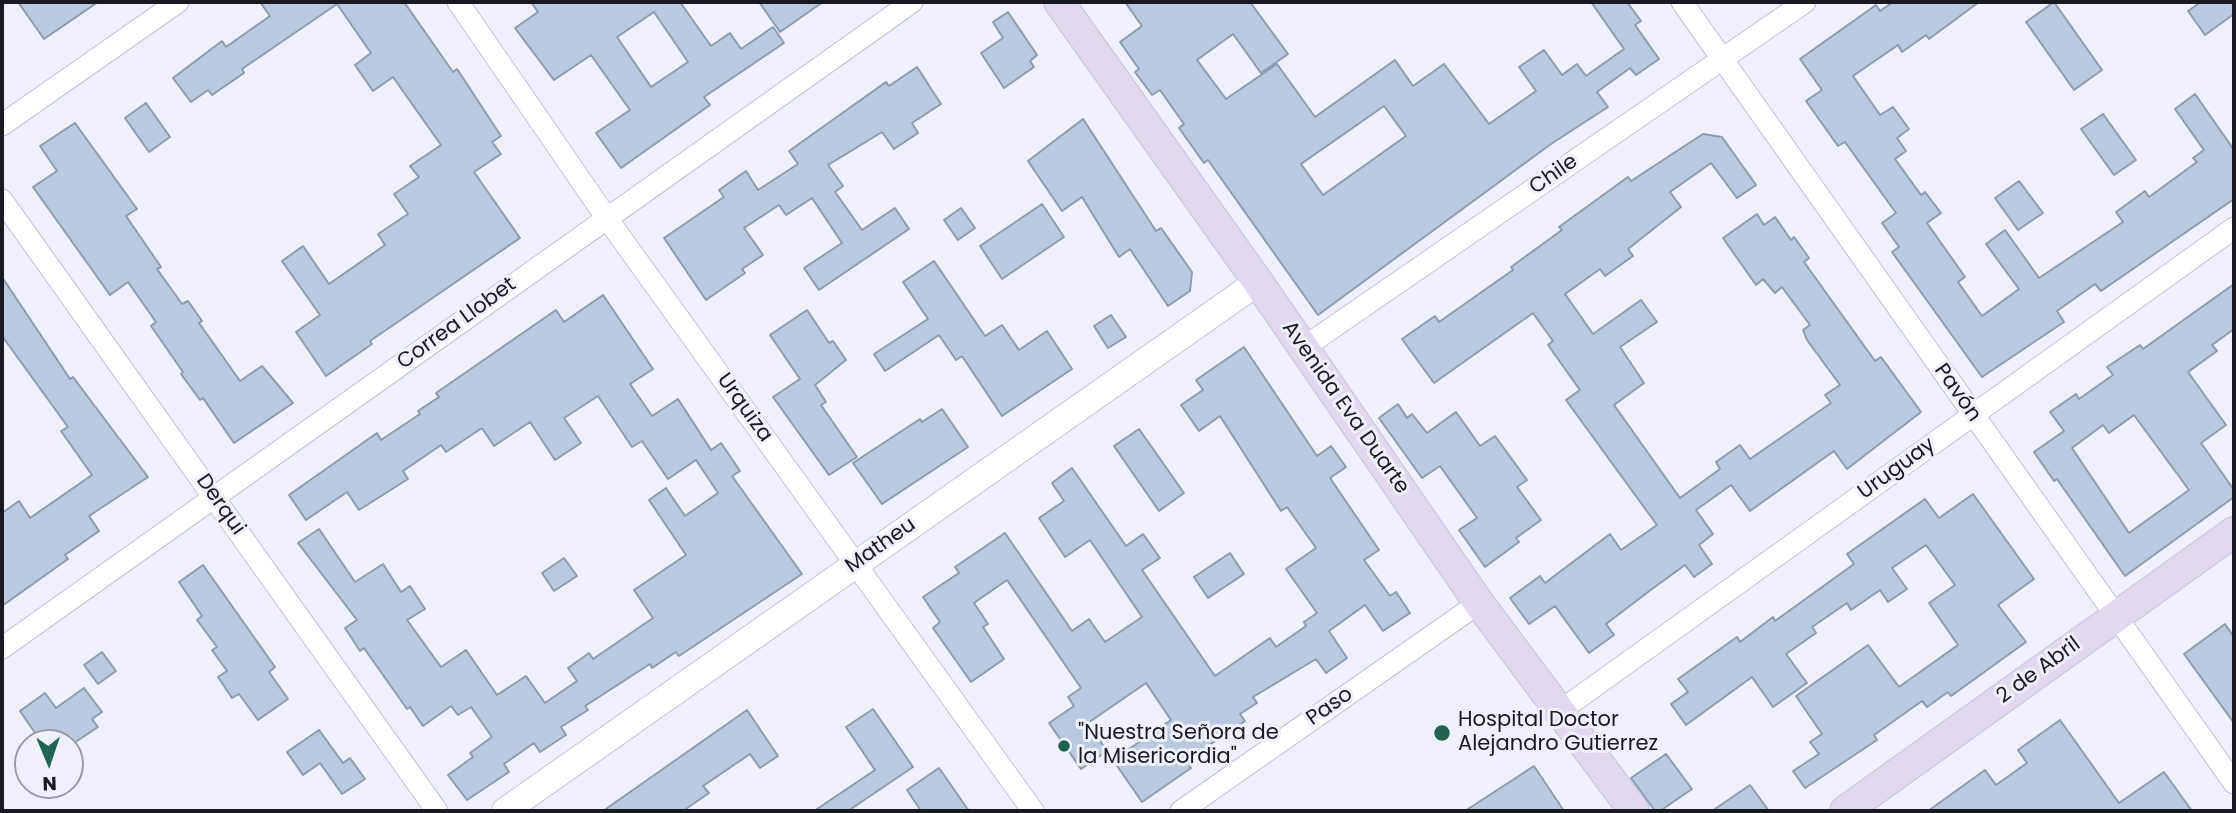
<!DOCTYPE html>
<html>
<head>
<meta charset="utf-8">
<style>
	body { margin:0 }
	#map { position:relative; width:2236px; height:813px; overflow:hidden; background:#eff0fb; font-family:Poppins,sans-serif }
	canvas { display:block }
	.frame { position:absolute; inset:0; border:4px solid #191922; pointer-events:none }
	.north { position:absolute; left:14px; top:729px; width:70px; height:70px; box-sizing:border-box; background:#eff0fb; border:2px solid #999aa4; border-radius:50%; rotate:178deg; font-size:19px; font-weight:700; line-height:28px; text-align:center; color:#191922 }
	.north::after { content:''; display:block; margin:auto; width:24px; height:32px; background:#216352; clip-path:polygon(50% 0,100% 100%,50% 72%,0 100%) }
</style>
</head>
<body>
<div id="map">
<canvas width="2236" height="813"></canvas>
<div class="frame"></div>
<div class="north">N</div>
</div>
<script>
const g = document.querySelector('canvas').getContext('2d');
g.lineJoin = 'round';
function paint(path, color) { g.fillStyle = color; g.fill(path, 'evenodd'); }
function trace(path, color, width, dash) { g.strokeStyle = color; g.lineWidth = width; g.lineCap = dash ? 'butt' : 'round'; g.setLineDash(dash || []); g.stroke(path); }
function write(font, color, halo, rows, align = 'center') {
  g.font = font + ' Poppins,sans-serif'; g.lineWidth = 6; g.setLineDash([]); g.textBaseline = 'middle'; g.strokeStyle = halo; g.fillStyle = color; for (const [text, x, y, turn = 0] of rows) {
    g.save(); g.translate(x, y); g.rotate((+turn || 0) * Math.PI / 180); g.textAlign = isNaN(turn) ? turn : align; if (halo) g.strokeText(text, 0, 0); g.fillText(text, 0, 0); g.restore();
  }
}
const building = new Path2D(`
	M18 2H98L44 39Z
	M260 2H404L453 72 457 69 501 136 492 142 501 154 474 172 520 238 370 341 372 344 326 376 296 332 320 315 282 261 303 246 329 284 385 245 378 234 408 214 394 194 419 177 410 166 441 145 393 77 373 91 355 65 371 53 337 4 242 69 244 73 212 95 208 90 191 102 173 78 222 41 226 47 270 16Z
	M531 2H680L711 46 730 33 741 49 773 27 784 43 704 97 710 105 621 168 596 133 630 110 591 55 554 80 515 28 538 12ZM654 12 688 62 651 87 617 37Z
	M759 2H823L780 32Z
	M1125 2H1250L1288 54 1261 73 1233 34 1197 60 1226 99 1277 64 1315 117 1395 60 1413 86 1444 64 1489 124 1536 91 1519 67 1544 50 1562 75 1577 64 1586 76 1624 49 1591 2H1627L1641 21 1635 25 1659 59 1636 75 1630 68 1597 92 1608 107 1551 144 1318 315 1208 160 1204 163 1179 128 1184 124 1160 90 1152 95 1135 72 1139 69 1120 42 1142 26ZM1384 106 1406 136 1323 195 1301 164Z
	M1893 2H1979L1929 39 1926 35 1902 52 1898 45 1853 76 1880 115 1893 107 1909 129 1897 138 1906 151 1895 159 1921 195 1925 192 1941 213 1927 223 1965 277 1958 282 1982 316 2019 289 1986 244 2005 230 2039 278 2123 222 2116 212 2145 191 2149 197 2197 162 2193 158 2204 150 2175 109 2195 94 2234 150V199L2101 291 2095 284 2057 311 2064 322 1982 377 1892 252 1899 247 1882 223 1896 213 1845 142 1838 146 1806 101 1822 90 1800 59 1876 5 1880 11Z
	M2054 2 2102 70 2074 90 2026 22Z
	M2201 2H2234V14L2205 35 2188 11Z
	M1008 12 1037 55 1030 61 1034 67 1004 88 981 53 1003 38 993 22Z
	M917 67 941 104 912 123 918 133 894 149 882 132 828 165 843 186 835 192 862 230 895 208 909 229 819 290 804 268 842 243 812 198 786 215 779 205 744 228 763 255 742 269 745 273 706 300 664 238 724 197 719 190 746 171 758 190 798 164 789 151 886 82 889 86Z
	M146 103 170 137 149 152 125 118Z
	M2103 114 2136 160 2114 175 2081 129Z
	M1083 119 1156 231 1161 228 1192 272 1190 291 1168 306 1130 249 1119 257 1082 197 1062 211 1028 161Z
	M75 123 137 209 126 216 161 267 157 269 182 304 188 301 202 321 199 323 240 381 262 366 293 403 234 443 203 398 200 400 181 374 183 372 151 326 156 322 128 282 110 295 33 187 57 171 40 146Z
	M1703 134 1722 137 1756 185 1737 198 1711 163 1670 192 1681 207 1628 249 1633 256 1605 276 1600 269 1565 294 1593 334 1641 300 1657 322 1620 347 1644 383 1614 405 1680 498 1720 469 1716 462 1740 445 1750 459 1831 403 1825 395 1840 385 1807 340 1803 330 1810 325 1782 287 1775 293 1763 279 1756 285 1723 238 1757 214 1764 225 1775 217 1791 240 1794 237 1809 258 1804 262 1875 361 1881 357 1921 412 1847 469 1834 451 1750 511 1731 485 1696 510 1713 534 1699 545 1712 564 1694 577 1685 565 1652 589 1606 624 1614 635 1589 653 1555 606 1529 624 1510 598 1540 576 1545 583 1610 534 1621 550 1657 525 1566 400 1580 390 1548 345 1553 341 1533 313 1434 383 1402 339 1435 316 1439 322 1513 270 1511 267 1562 230 1559 227 1628 177 1631 181Z
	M2019 181 2043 213 2018 230 1995 198Z
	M1042 204 1064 237 1002 279 980 246Z
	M961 208 975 228 958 240 944 220Z
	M934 261 985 336 1002 325 1019 350 1047 331 1072 369 1002 416 962 356 956 360 939 335 885 371 874 354 928 319 903 282Z
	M2 277 70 379 73 377 148 477 89 516 99 531 65 555 68 559 2 606V513L19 501 30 518 92 475 61 431 68 427 2 336Z
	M2234 284V329L2212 345 2217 351 2188 372 2226 425 2201 443 2234 490V497L2125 576 2057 479 2054 481 2034 452 2064 431 2050 412 2076 394 2079 399 2113 375 2107 367 2140 345 2143 349ZM2134 415 2189 490 2129 533 2072 448 2103 425 2109 433Z
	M603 295 653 369 630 384 652 416 678 399 711 450 721 443 740 471 732 476 802 574 679 656 676 652 652 668 650 664 585 706 588 710 561 727 566 735 540 752 534 743 504 764 509 772 467 800 448 775 473 757 470 753 492 737 471 707 458 715 451 706 423 726 410 707 407 709 364 648 360 651 345 628 357 620 298 543 319 529 355 582 383 564 401 592 410 586 425 609 407 620 441 667 466 650 497 695 526 676 545 703 577 681 568 668 589 653 593 659 653 618 634 590 686 555 649 500 666 488 685 516 718 493 696 460 668 479 642 441 632 447 598 396 564 418 581 443 555 460 530 422 494 446 482 428 446 452 441 445 403 471 408 479 359 510 347 492 306 520 289 495 377 433 381 440 420 414 418 411 439 397 436 393 556 310 564 322Z
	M807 310 829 343 833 341 846 360 815 385 826 402 821 405 857 457 829 475 773 397 800 379 770 335Z
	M1111 315 1126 337 1108 348 1094 326Z
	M1244 347 1317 456 1331 446 1346 467 1330 478 1379 550 1364 560 1390 596 1396 592 1410 613 1383 631 1365 605 1329 631 1347 658 1326 673 1316 659 1253 697 1257 703 1240 714 1245 721 1186 761 1191 768 1142 802 1113 760 1171 720 1146 683 1088 723 1107 751 1081 769 1049 723 1074 706 1068 697 1081 688 1007 580 974 603 988 624 983 627 1004 659 971 682 933 628 940 622 923 597 959 573 955 567 1005 533 1072 631 1089 619 1105 642 1142 617 1090 540 1065 557 1039 518 1064 501 1052 483 1072 468 1126 546 1143 534 1160 558 1142 570 1215 676 1270 638 1276 647 1306 626 1304 622 1317 613 1286 569 1316 548 1287 507 1281 511 1220 416 1199 431 1181 405 1203 390 1196 380Z
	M1398 404 1407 418 1412 414 1427 433 1456 412 1480 446 1495 436 1527 480 1517 487 1541 520 1516 538 1519 542 1485 567 1459 530 1477 518 1440 466 1422 478 1379 418Z
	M942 409 968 447 882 504 853 463 920 419 922 422Z
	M1139 429 1184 493 1159 511 1114 446Z
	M1973 494 2034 579 1998 605 2026 642 1951 696 1948 692 1927 707 1922 701 1874 735 1877 740 1805 788 1793 771 1819 754 1810 742 1822 734 1796 696 1868 645 1899 687 1958 645 1929 603 1955 585 1926 545 1892 568 1907 589 1888 602 1880 590 1851 610 1847 603 1812 627 1816 633 1786 654 1807 683 1773 707 1752 677 1686 725 1671 704 1688 692 1678 679 1737 637 1740 642 1773 617 1775 621 1854 564 1847 554 1925 499 1939 518Z
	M1230 553 1244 574 1208 598 1194 577Z
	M564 558 577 576 554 591 542 573Z
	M203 565 275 667 269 672 288 699 258 720 239 694 232 698 218 677 227 671 212 650 217 647 197 620 202 616 179 582Z
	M2225 624 2234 637V723L2184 654Z
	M102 652 116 671 98 684 84 665Z
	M84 688 102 712 92 719 98 727 74 743H42L20 711 45 693 56 708Z
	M873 709 913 767 848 811H814L875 770 846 727Z
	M747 710 778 756 760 768 750 754 703 786 709 793 683 811H603Z
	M2060 720 2119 803 2164 772 2192 811H1928L1985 770 1996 785 2027 763 2018 750Z
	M319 730 343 763 350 758 365 779 342 794 320 763 303 775 287 752Z
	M1666 754 1692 789 1660 811H1655L1631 778Z
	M1534 766 1564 811H1465Z
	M939 768 969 811H921L907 790Z
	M1750 785 1769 811H1712Z`);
const minor = new Path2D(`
	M458 2 606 217 1033 811
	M1682 2 2234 783
	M2 125 178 2
	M2 200 437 811
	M1303 348 1805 2
	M2 648 912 2
	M1560 711 2234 228
	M1181 811 1479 603`);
const tertiary = new Path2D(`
	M505 811 1258 282`);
const secondary = new Path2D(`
	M1059 2 1258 282 1479 603 1634 811
	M1845 811 2234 532`);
const markers = [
	[1442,733,9,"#216352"],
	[1064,746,7,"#216352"]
];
const streetNames = [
	["Chile",1554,175,-35],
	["Correa Llobet",457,324,-36],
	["Pavón",1957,393,55],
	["Urquiza",744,408,54],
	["Avenida Eva Duarte",1345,408,55],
	["Uruguay",1897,469,-36],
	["Derqui",220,505,55],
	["Matheu",881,546,-35],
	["2 de Abril",2039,671,-36],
	["Paso",1330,707,-35]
];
const poiNames = [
	["Hospital Doctor",1458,721],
	["Alejandro Gutierrez",1458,745],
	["\"Nuestra Señora de",1078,734],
	["la Misericordia\"",1078,758]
];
paint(building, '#bac8e0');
trace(building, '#8d9bb1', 2);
trace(minor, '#c1c3dd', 23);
trace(tertiary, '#c1c3dd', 28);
trace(secondary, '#c1c3dd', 32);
trace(minor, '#fff', 21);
trace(tertiary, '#fff', 26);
trace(secondary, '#e2d8ef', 30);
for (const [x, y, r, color] of markers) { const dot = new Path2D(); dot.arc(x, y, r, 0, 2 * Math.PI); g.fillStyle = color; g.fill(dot); trace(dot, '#eff0fb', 2.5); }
write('21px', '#191922', '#eff0fb', streetNames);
write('21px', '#191922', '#eff0fb', poiNames, 'left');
</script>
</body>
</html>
